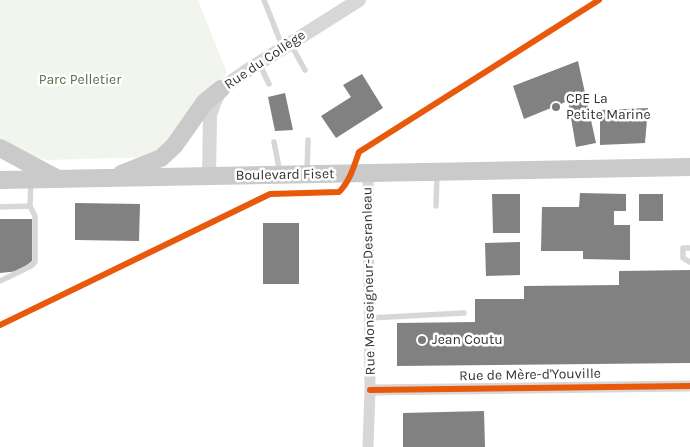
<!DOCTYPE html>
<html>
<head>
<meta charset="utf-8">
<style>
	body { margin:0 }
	canvas { display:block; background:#fff }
</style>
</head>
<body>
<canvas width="690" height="447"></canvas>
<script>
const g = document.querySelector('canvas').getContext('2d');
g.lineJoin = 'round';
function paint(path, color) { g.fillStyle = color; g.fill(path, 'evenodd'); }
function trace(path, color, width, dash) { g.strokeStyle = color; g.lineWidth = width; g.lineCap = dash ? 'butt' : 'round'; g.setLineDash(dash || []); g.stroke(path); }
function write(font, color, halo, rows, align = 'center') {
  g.font = font + ' Karla,sans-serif'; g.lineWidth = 5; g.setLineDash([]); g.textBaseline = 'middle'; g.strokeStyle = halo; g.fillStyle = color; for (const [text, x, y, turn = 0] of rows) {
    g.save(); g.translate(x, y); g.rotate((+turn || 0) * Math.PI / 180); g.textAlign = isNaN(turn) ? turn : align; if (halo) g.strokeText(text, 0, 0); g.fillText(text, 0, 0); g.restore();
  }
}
const green = new Path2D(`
	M0 0H198L227 73 153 157 47 160 9 150 0 143Z`);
const building = new Path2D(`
	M578 61 596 143 576 147 568 101 524 119 513 86Z
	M362 74 383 108 336 138 321 116 351 97 343 85Z
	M285 93 293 130 275 131 268 97Z
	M648 108 645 143 600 145V110Z
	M580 193 626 194V211H614V225H630V260L583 259V251H541L542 207H579Z
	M492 194H520V233H493Z
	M639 194H663V221H639Z
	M75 203 140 204 139 241 75 240Z
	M0 219H32V261L19 271 0 273Z
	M263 223H299V284H263Z
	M520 242V275L486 276 485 243Z
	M690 270V363L397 366V323L475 322V299H524V286L619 285V271Z
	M484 411 485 447H403V413Z`);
const service = new Path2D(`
	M264 0 283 48
	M290 43 305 70
	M259 63 269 84
	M274 142 280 173
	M307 172 308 140
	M436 206 437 173
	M0 207 30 206 31 182
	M690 248H683V258L690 262
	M0 281 31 266 35 262V216L30 206
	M369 318 464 313`);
const minor = new Path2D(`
	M368 174 370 390 368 447
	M370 390 690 386`);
const tertiary = new Path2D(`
	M209 176 210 116 214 103 221 89 245 72 359 0`);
const primary = new Path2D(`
	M0 148 56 178
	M121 174 161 158 174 146 205 102 221 89
	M0 180 690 167`);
const cycleway = new Path2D(`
	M0 325 270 194 339 192C350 181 354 166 359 152L599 0
	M370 390 690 386`);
const markers = [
	[556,107,5,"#7a7a7a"],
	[422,340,5,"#7a7a7a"]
];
const streetNames = [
	["Rue du Collège",265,60,-34],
	["Boulevard Fiset",285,175,-1],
	["Rue Monseigneur-Desranleau",369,281,-91],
	["Rue de Mère-d'Youville",530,375,-1]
];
const parkNames = [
	["Parc Pelletier",80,80]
];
const poiNames = [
	["CPE La",566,99],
	["Petite Marine",566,115],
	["Jean Coutu",432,340]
];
paint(green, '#f1f5ed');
paint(building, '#818181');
trace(service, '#d7d7d7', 5.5);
trace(minor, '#d7d7d7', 11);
trace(tertiary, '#d7d7d7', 14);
trace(primary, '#cacaca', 18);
trace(cycleway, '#e8590c', 6);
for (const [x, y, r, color] of markers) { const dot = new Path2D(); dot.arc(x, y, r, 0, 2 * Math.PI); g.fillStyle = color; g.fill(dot); trace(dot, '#fff', 2); }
write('14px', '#333', '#fff', streetNames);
write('14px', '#56703f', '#fff', parkNames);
write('14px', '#333', '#fff', poiNames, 'left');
</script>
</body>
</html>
